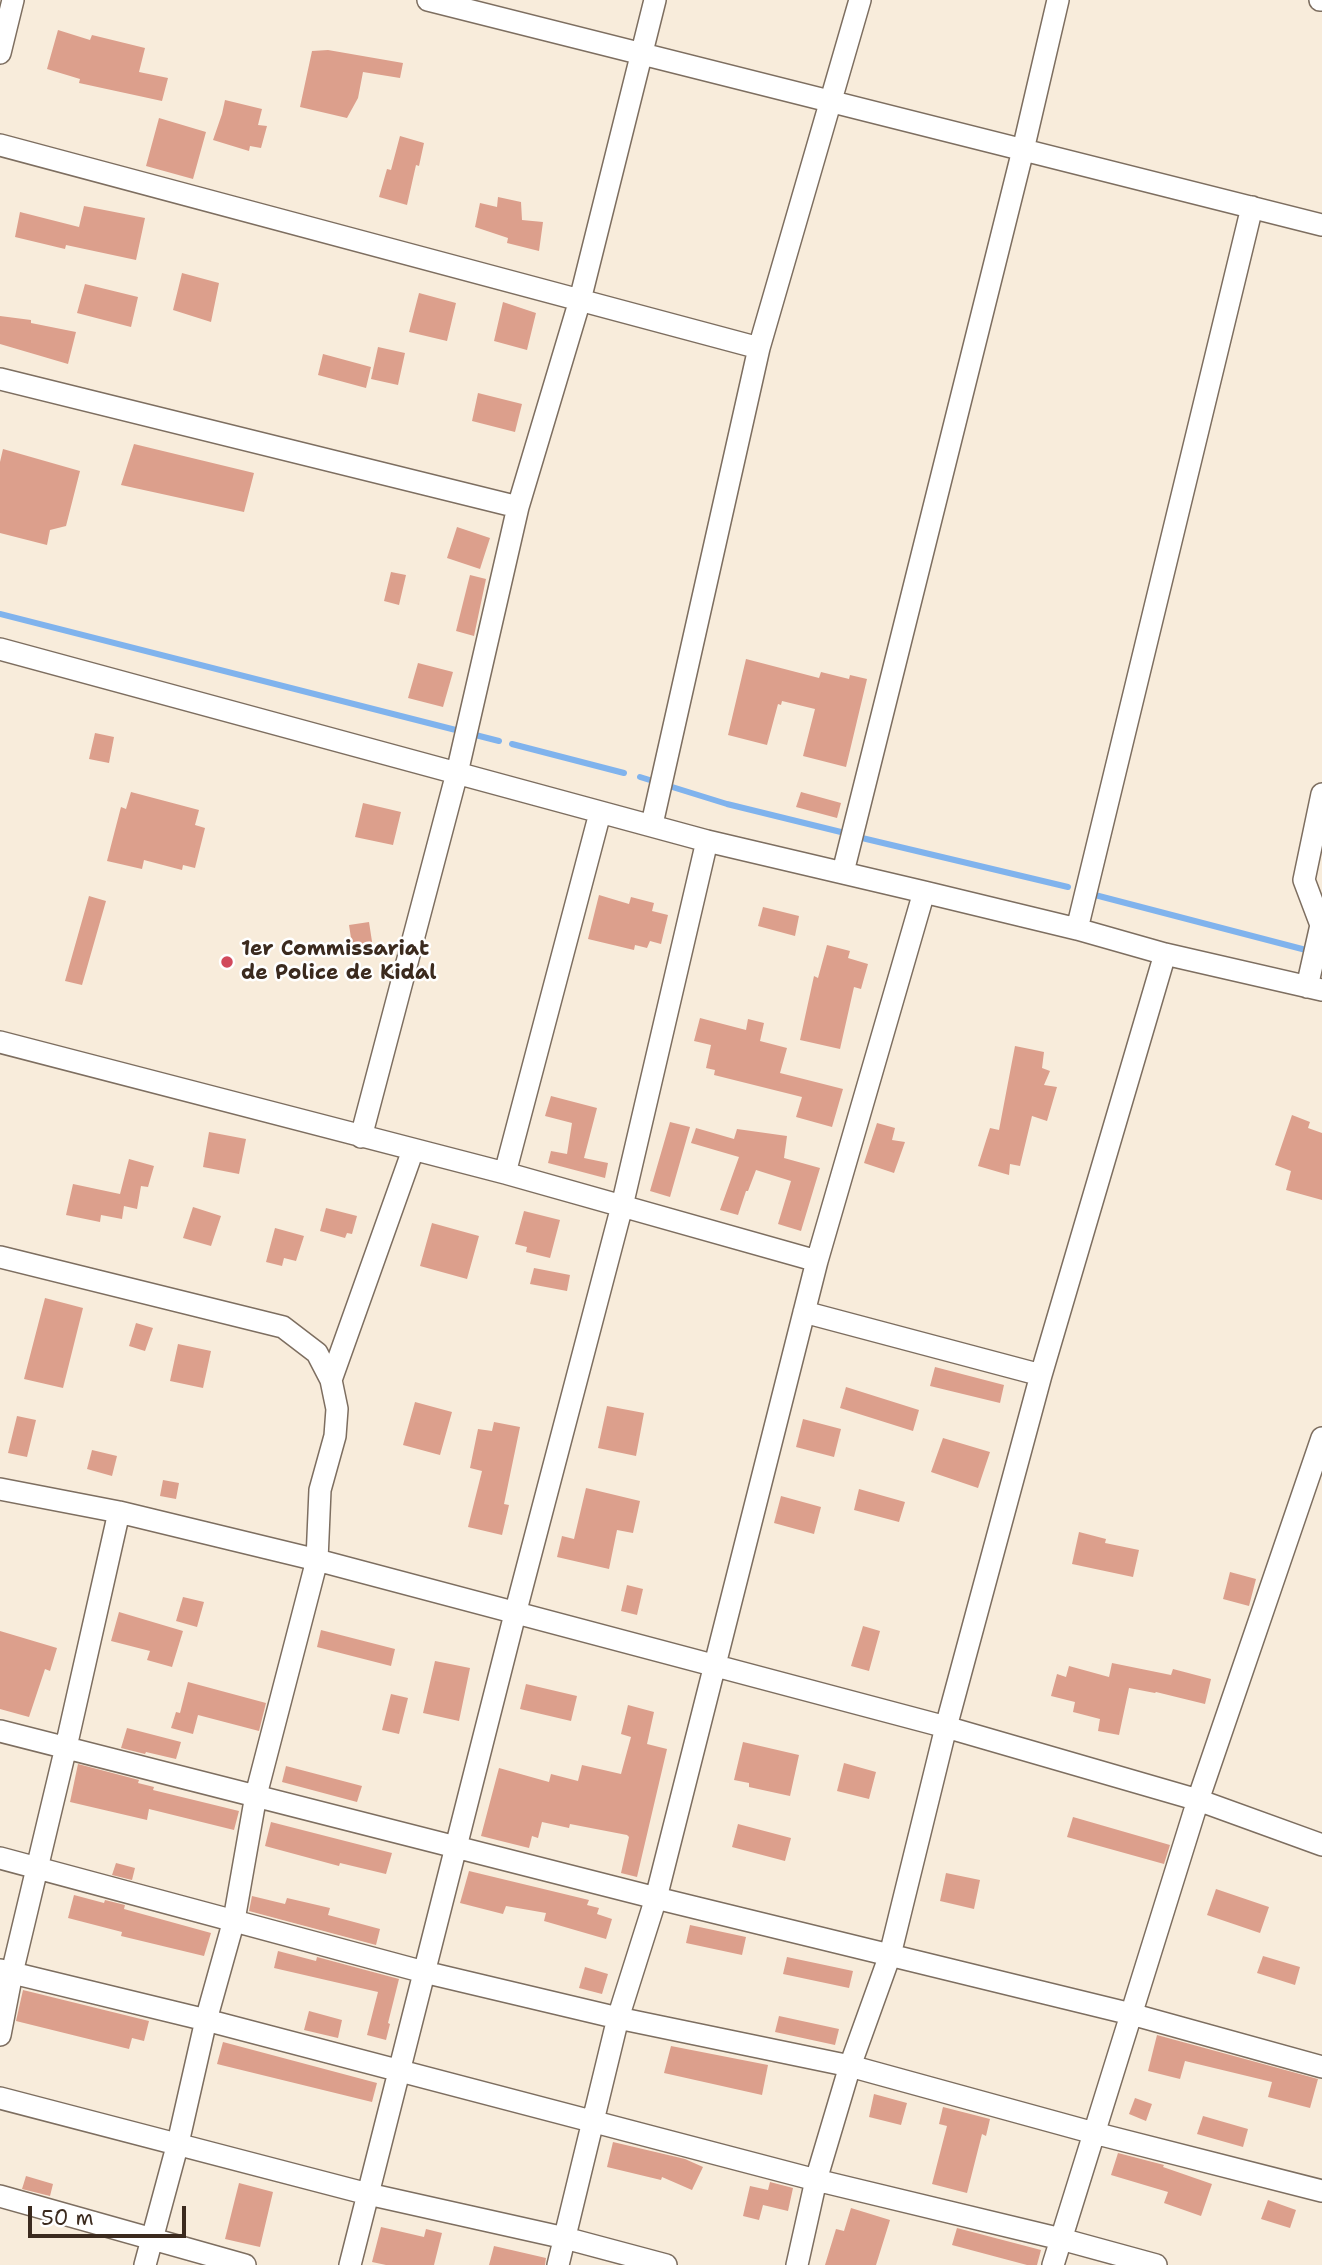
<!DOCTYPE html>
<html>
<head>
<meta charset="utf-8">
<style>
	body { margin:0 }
	#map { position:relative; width:1322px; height:2265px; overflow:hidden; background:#f8ecdb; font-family:"Shantell Sans",sans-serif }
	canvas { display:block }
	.scale { position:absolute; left:28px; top:2206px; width:158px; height:32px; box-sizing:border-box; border:4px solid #3b2a1e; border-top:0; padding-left:9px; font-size:21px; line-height:24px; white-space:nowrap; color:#3b2a1e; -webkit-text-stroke:5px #fff; paint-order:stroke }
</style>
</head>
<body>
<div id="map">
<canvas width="1322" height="2265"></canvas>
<div class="scale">50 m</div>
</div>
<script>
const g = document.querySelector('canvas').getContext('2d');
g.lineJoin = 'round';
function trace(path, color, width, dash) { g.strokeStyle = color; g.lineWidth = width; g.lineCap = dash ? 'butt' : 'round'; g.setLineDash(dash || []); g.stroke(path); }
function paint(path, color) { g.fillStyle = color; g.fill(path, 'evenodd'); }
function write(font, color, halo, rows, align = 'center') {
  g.font = font + ' "Shantell Sans",sans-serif'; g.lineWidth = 5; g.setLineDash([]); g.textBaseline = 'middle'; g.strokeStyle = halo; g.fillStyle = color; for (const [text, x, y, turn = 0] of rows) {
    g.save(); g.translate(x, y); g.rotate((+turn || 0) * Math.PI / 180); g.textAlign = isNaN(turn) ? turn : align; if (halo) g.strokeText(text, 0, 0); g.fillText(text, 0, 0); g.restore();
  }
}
const stream = new Path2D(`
	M0 614 499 741
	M512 744 624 773
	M640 777 727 804 845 833
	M862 838 1068 887
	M1095 895 1306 950`);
const building = new Path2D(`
	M58 30 90 40 92 35 145 48 139 72 168 78 162 101 79 83 80 79 47 69Z
	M328 50 403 63 400 78 363 72 358 98 347 118 300 107 312 51Z
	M225 100 262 109 258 125 267 126 261 148 250 146 249 151 213 140 222 114Z
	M159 118 206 132 193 179 146 166Z
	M400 136 424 143 419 166 416 165 407 205 379 197 387 169 391 170Z
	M498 197 521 202 522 220 543 222 539 251 507 243 508 238 475 227 480 203 497 207Z
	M84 206 145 218 136 260 66 245 65 249 15 237 20 212 79 227Z
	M182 273 219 283 211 322 173 310Z
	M85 284 138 297 131 327 77 313Z
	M419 293 456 303 447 341 409 332Z
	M503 302 536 313 527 350 494 341Z
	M0 316 31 320V323L76 332 68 364 0 344Z
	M378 347 405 353 398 385 371 379Z
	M323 354 371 367 366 388 318 375Z
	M478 393 522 404 515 432 472 421Z
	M134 444 254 473 244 512 121 485Z
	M3 449 80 471 66 526 50 530 47 545 0 533V462Z
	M457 527 490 538 480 569 447 558Z
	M391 572 406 575 399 605 384 601Z
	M470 575 486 579 474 636 456 631Z
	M746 659 819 678 821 672 849 679 850 675 867 679 846 767 803 756 815 709 782 701 781 705 778 704 767 745 728 735Z
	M418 663 453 672 443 707 408 698Z
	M95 733 114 737 109 763 89 759Z
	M131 792 199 810 195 825 205 828 195 868 183 865 182 870 144 860 142 869 107 861 121 807 126 809Z
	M801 792 841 803 837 818 796 807Z
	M363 803 401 812 393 845 355 837Z
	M599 895 629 904 631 897 654 903 652 911 668 915 661 944 650 941 647 948 635 945 634 950 588 939Z
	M89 896 106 901 82 985 65 981Z
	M763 907 799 916 795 936 758 926Z
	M369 922 373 948 353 951 349 925Z
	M827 945 850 951 848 958 868 964 861 989 854 987 840 1049 800 1040 814 976 818 978Z
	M700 1018 746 1030 748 1019 764 1023 760 1041 787 1048 780 1073 843 1089 832 1127 796 1117 802 1097 714 1075 715 1070 706 1068 711 1045 694 1041Z
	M1015 1046 1044 1052 1042 1068 1050 1071 1044 1085 1057 1087 1047 1121 1032 1116 1020 1166 1010 1164 1009 1175 978 1166 990 1128 999 1130Z
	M551 1096 597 1108 584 1158 608 1163 605 1178 548 1163 551 1151 567 1154 572 1123 545 1116Z
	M1292 1115 1310 1122 1308 1128 1322 1133V1200L1286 1190 1291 1171 1275 1165Z
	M670 1122 690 1127 670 1197 650 1191Z
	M877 1123 895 1128 892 1140 905 1142 894 1173 864 1163Z
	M696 1128 734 1139 737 1129 787 1136 784 1158 820 1168 801 1231 778 1224 791 1181 756 1170 748 1191H746L738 1215 720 1210 739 1157 691 1143Z
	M209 1132 246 1139 239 1174 203 1167Z
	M129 1159 154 1166 148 1187 141 1186 137 1209 124 1206 122 1219 101 1215 100 1222 66 1215 73 1184 120 1194Z
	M193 1207 221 1216 211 1246 183 1238Z
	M326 1208 357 1216 352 1234 347 1233 345 1238 320 1231Z
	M524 1211 560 1220 550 1258 526 1252 527 1247 515 1244Z
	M432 1223 479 1236 467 1279 420 1266Z
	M275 1228 304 1236 296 1261 284 1258 282 1266 266 1262Z
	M534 1268 570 1275 567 1291 530 1284Z
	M45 1298 83 1308 63 1388 24 1379Z
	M136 1323 153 1328 145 1351 129 1346Z
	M178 1344 211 1351 203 1388 170 1381Z
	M935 1367 1004 1385 1000 1403 930 1386Z
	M846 1387 919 1410 913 1431 840 1408Z
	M415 1402 452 1412 440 1455 403 1445Z
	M607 1406 644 1413 636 1456 598 1448Z
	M17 1416 36 1420 27 1457 8 1453Z
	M803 1419 841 1429 834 1457 796 1447Z
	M494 1422 520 1427 504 1504 509 1505 502 1535 468 1527 482 1471 470 1468 478 1429 492 1431Z
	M943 1438 990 1452 978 1488 931 1472Z
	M92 1450 117 1456 112 1476 87 1469Z
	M163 1480 179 1483 176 1499 160 1496Z
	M586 1488 640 1501 633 1533 617 1530 609 1569 557 1557 562 1536 574 1539Z
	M859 1489 905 1502 899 1522 854 1510Z
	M781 1496 821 1507 814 1534 774 1523Z
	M1079 1532 1106 1539 1105 1543 1139 1550 1133 1577 1072 1564Z
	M1230 1572 1256 1579 1249 1606 1223 1599Z
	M627 1585 643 1589 637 1615 621 1611Z
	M183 1597 204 1602 197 1627 176 1621Z
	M119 1612 183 1631 172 1667 147 1660 150 1651 111 1641Z
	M863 1626 880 1631 869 1671 851 1666Z
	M321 1630 395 1649 391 1666 317 1647Z
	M0 1631 57 1648 50 1671 45 1669 29 1717 0 1709Z
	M435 1661 470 1668 459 1721 423 1713Z
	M1112 1663 1171 1675 1173 1669 1211 1679 1205 1704 1156 1692 1155 1693 1129 1688 1119 1735 1098 1731 1100 1719 1073 1712 1075 1702 1051 1696 1057 1674 1066 1677 1069 1666 1109 1677Z
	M188 1682 266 1703 259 1731 198 1715 193 1734 171 1728 176 1712 180 1713Z
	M526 1684 577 1696 571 1721 520 1709Z
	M391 1694 408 1698 399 1734 382 1730Z
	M628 1705 654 1712 647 1744 667 1749 637 1877 621 1873 629 1837 627 1835 570 1824 569 1828 542 1822 538 1838 532 1836 529 1848 481 1836 499 1768 549 1782 551 1774 578 1781 582 1765 621 1774 631 1737 621 1734Z
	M127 1728 181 1742 176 1759 146 1752 145 1754 121 1748Z
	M743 1742 799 1755 790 1796 749 1787V1783L734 1780Z
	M844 1763 876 1772 869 1799 837 1791Z
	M78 1764 139 1780 138 1783 154 1787 153 1790 239 1811 234 1830 149 1809 147 1820 70 1802Z
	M286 1766 362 1786 357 1802 282 1782Z
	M1073 1817 1170 1845 1164 1864 1067 1837Z
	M271 1822 392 1853 386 1874 340 1863 339 1866 265 1846Z
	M738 1824 791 1838 785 1861 732 1847Z
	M116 1863 135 1868 132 1880 112 1875Z
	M469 1871 589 1900 587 1905 599 1908 597 1914 612 1919 606 1939 544 1921 546 1913 506 1906 503 1914 460 1903Z
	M946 1873 980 1880 974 1909 940 1901Z
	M1216 1889 1269 1907 1260 1933 1207 1915Z
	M74 1895 104 1903 105 1900 125 1905 124 1909 211 1933 204 1956 121 1936 122 1932 68 1918Z
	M252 1896 285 1904 287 1898 330 1908 328 1915 380 1929 376 1945 249 1911Z
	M690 1925 746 1937 742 1955 686 1943Z
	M278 1951 316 1961 317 1957 399 1979 388 2023 390 2024 386 2040 367 2035 378 1992 274 1968Z
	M1263 1956 1300 1967 1295 1985 1257 1973Z
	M787 1957 853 1971 849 1988 783 1974Z
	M585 1967 608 1974 602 1994 579 1988Z
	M23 1990 149 2021 144 2041 132 2038 129 2049 16 2021Z
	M309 2011 342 2020 338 2038 304 2030Z
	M779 2016 839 2029 835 2045 775 2032Z
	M1157 2035 1318 2079 1310 2108 1268 2097 1272 2082 1185 2061 1180 2079 1148 2071Z
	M223 2042 377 2083 372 2102 217 2064Z
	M671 2046 768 2065 762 2095 664 2073Z
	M874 2094 907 2103 901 2125 869 2117Z
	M1135 2098 1152 2104 1146 2121 1129 2114Z
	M943 2107 990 2119 986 2136 982 2134 967 2193 932 2184 947 2126 939 2124Z
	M1203 2116 1248 2129 1243 2147 1197 2134Z
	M613 2142 685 2159 703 2167 692 2190 662 2177 661 2180 607 2167Z
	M1118 2153 1164 2165 1163 2167 1212 2184 1201 2216 1164 2203 1168 2192 1111 2175Z
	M26 2176 53 2184 50 2196 22 2189Z
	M770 2182 793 2188 788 2211 763 2205 759 2220 743 2216 750 2186 768 2190Z
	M239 2183 273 2192 260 2247 225 2239Z
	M1268 2200 1296 2210 1290 2228 1261 2219Z
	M851 2208 890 2220 876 2265H825L836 2229 844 2231Z
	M381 2227 424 2237 426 2229 442 2233 434 2265H386L372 2262Z
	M957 2228 1041 2250 1037 2265H1027L952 2245Z
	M494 2246 546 2258 545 2265H489Z`);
const minor = new Path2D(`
	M428 0 1322 225
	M1320 0H1322
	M0 53 13 0
	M0 145 759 348
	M0 379 518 507
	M0 649 707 841 924 892 1077 929 1165 954 1322 990
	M652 824 759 348 860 0
	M843 872 1023 150 1058 0
	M1077 929 1252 207
	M1307 987 1321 925 1304 880 1322 794
	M0 1042 505 1173 817 1261
	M361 1137 457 773 518 507 580 300 655 0
	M505 1173 600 813
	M0 1257 283 1327 317 1353 331 1380
	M804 1312 1041 1375
	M0 1489 119 1512 317 1560 946 1727 1198 1800 1322 1845
	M0 1731 656 1898 1131 2014 1322 2067
	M0 1858 424 1972 618 2018 850 2066 1094 2133 1322 2191
	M0 1970 206 2020 816 2180 1061 2239 1156 2265
	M0 2035 12 1973 66 1747 119 1512
	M0 2098 368 2194 565 2238 666 2265
	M0 2196 245 2265
	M145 2265 178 2143 206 2020 234 1920 256 1795 317 1560 320 1490 335 1436 337 1409 331 1380 413 1150
	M350 2265 515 1614 622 1206 707 841
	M558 2265 618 2018 656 1898 817 1261 924 892
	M797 2265 816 2180 850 2066 890 1955 946 1727 1041 1375 1165 954
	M1053 2265 1198 1800 1322 1438`);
const markers = [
	[227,962,7,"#d1495b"]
];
const poiNames = [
	["1er Commissariat",241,950],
	["de Police de Kidal",241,974]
];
trace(stream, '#80b3ed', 6);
paint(building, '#dc9f8c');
trace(minor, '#7d6e60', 24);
trace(minor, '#fff', 21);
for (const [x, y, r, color] of markers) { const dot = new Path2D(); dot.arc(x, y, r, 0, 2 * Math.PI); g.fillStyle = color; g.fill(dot); trace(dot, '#fff', 2.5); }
write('bold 21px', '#3b2a1e', '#fff', poiNames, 'left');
</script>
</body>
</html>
